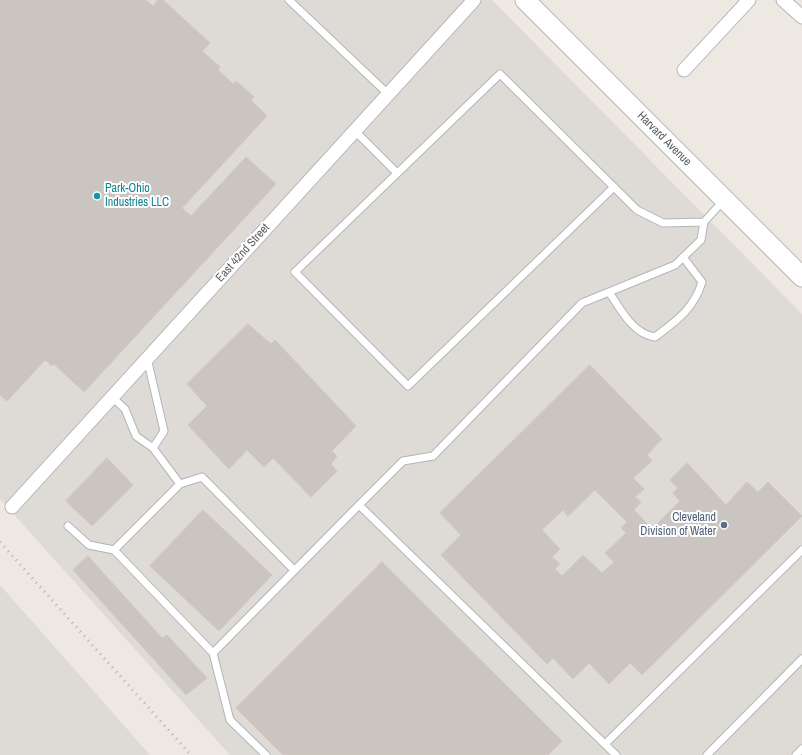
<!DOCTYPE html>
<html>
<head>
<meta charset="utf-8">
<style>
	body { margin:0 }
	canvas { display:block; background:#ede8e1 }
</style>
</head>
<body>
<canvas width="802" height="755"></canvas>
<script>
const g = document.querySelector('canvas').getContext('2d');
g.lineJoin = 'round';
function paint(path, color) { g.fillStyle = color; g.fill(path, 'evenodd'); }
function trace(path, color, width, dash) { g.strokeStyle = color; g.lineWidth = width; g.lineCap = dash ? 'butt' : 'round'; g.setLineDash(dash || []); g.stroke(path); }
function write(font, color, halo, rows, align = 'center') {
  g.font = font + ' "Archivo Narrow",sans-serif'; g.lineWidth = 4; g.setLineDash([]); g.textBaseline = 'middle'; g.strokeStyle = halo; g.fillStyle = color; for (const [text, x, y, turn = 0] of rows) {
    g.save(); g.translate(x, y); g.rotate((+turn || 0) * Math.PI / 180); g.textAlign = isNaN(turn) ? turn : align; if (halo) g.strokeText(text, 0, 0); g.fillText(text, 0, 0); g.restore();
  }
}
const industrial = new Path2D(`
	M0 0H492L802 314V755H230L0 499Z
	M0 585 150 755H0Z`);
const building = new Path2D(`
	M0 0H146L153 6 158 0H163L210 43 202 51 220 67 218 70 233 84 236 81 254 97 251 100 267 116 182 208 191 216 246 157 276 184 84 392 54 364 52 366 45 360 7 401 0 395Z
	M248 324 271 344 275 340 356 426 332 451 337 456 331 464 337 471 311 497 273 458 264 467 247 450 229 469 188 425 207 406 187 384Z
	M590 365 662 439 647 455 652 461 633 478 644 489 635 497 641 502 634 510 652 529 680 501 673 493 678 488 670 480 687 463 726 505 747 482 758 492 768 482 802 516 642 675 630 663 609 684 589 663 573 679 553 658 547 664 441 555 461 535 440 513ZM595 490 627 522 621 528 626 533 605 553 614 562 602 573 583 555 562 576 555 569 560 564 552 557 560 549 542 530 563 510 568 516Z
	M107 458 133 485 92 526 66 501Z
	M203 510 272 575 219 631 150 566Z
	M88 556 162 638 167 635 207 678 186 695 73 570Z
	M382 562 562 741 548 755H283L236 708Z`);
const service = new Path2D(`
	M289 0 387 93
	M354 130 397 173
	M614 187 408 386 295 272 500 74 637 210 663 223 704 222
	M609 292C621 310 633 334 655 337 676 321 694 309 702 282L683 257
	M112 397 125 409 136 436 153 448 164 431 147 358
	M153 448 180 484 114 550 213 653
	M180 484 202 477 294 570
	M68 526 89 545 114 550
	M605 744 802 550
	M266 755 230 720 213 653 359 505
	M616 755 359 505 403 461 433 456 582 303 675 265 701 240 704 222 724 200
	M707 755 802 659
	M796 755 802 749`);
const minor = new Path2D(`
	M783 0 802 17
	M684 70 749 0
	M12 507 474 0`);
const secondary = new Path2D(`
	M525 0 802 277`);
const rail = new Path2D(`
	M0 542 191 755`);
const markers = [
	[97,196,4,"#0f9aa8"],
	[724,525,4,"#5c6f8a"]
];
const streetNames = [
	["Harvard Avenue",664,139,45],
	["East 42nd Street",243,253,-48]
];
const cultureNames = [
	["Park-Ohio",105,189],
	["Industries LLC",105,203]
];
const serviceNames = [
	["Cleveland",716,518],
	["Division of Water",716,532]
];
paint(industrial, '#dedad5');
paint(building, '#cac5c0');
trace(building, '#d2c8bf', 1);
trace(service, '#b2b6b9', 9);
trace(minor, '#b2b6b9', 15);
trace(secondary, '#b3b8bd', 21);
trace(service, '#fff', 7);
trace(minor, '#fff', 13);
trace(secondary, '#fff', 19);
trace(rail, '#b1b2b3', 3, [1, 5]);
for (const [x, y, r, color] of markers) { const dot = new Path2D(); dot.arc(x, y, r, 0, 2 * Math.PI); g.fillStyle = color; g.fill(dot); trace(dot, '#fff', 1.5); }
write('12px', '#595f63', '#fff', streetNames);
write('12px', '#0d838f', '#fff', cultureNames, 'left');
write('12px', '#4e5e75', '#fff', serviceNames, 'right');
</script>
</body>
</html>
